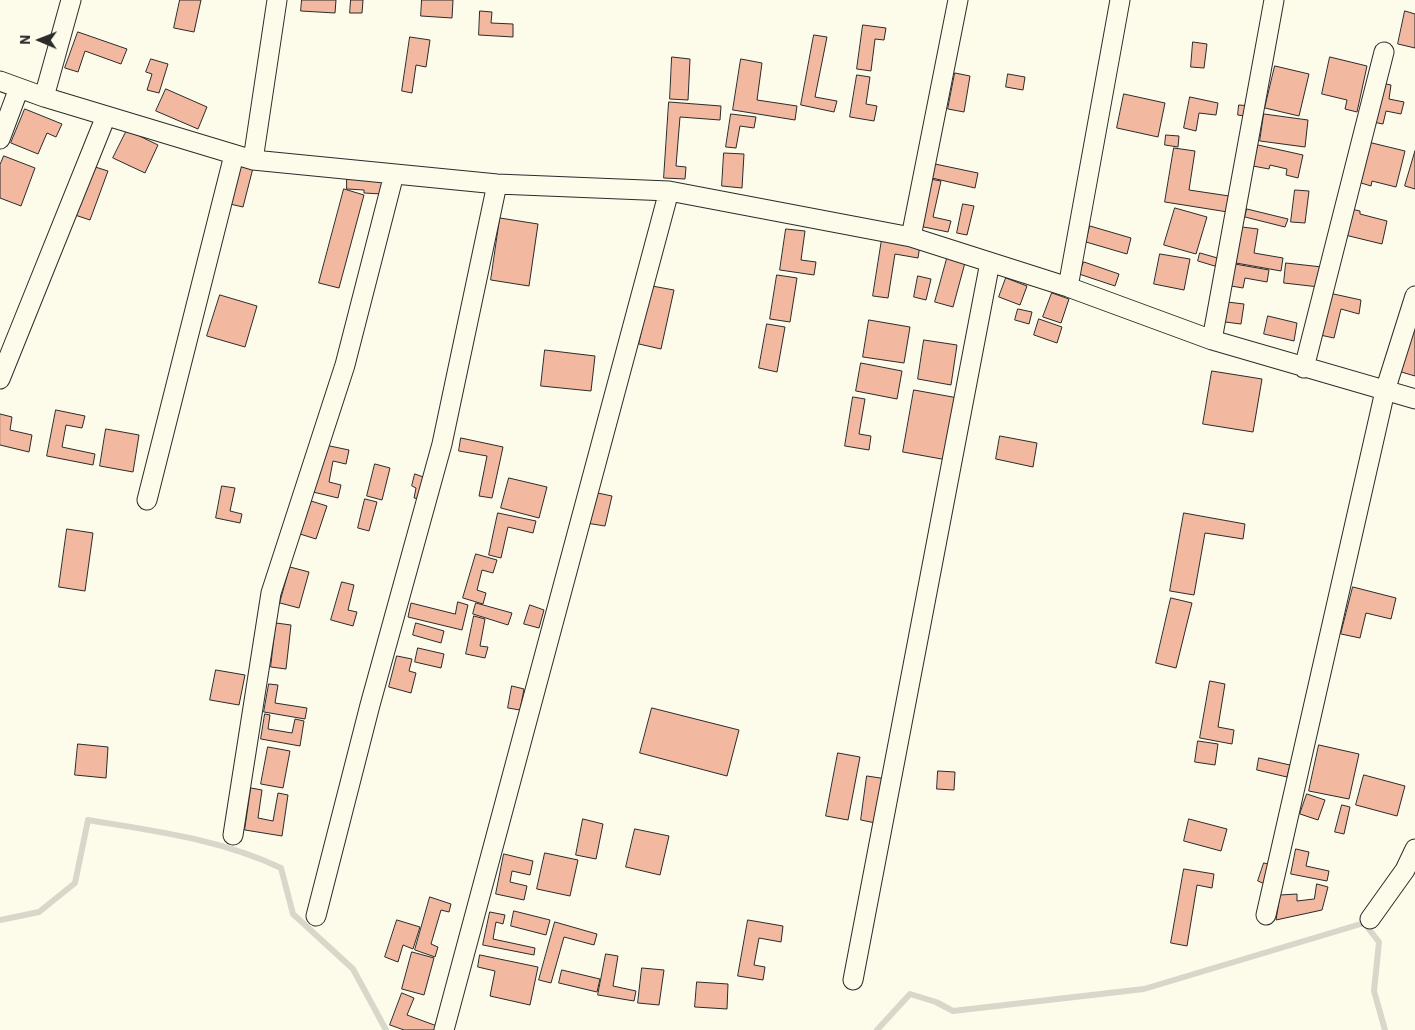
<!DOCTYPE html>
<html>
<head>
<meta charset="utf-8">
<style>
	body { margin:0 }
	#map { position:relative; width:1415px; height:1030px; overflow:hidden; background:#fdfbea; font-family:"IBM Plex Sans",sans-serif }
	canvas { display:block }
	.north { position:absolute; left:15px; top:15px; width:50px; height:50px; -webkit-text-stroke:4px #fdfbea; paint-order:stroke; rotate:271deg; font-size:14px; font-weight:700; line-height:20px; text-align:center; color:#2b2b2b }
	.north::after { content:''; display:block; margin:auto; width:18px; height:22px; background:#2b2b2b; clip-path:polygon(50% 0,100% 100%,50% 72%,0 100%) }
</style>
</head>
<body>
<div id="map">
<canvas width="1415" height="1030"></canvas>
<div class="north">N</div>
</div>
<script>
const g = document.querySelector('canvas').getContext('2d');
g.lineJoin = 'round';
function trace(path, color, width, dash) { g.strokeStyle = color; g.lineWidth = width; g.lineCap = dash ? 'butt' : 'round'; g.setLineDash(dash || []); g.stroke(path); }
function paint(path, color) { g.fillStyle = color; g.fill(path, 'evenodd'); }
const stream = new Path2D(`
	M0 920 39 912 75 883 88 820C154 831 220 839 281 868L293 914 353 969 386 1030
	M877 1030 910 994 936 1002 953 1011 1144 989 1364 923 1379 942 1374 991 1385 1030`);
const building = new Path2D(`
	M180 0H201L194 32 174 28Z
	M302 0H336L335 13 301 11Z
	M351 0H363L362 13H350Z
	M422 0H453L452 18 421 16Z
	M480 11 492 12 491 23 513 24V37L479 35Z
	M1405 11 1415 14V48L1398 44Z
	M863 25 886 28 884 40 875 39 871 71 857 69Z
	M78 32 127 49 121 64 85 51 78 72 65 68Z
	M814 35 827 37 815 97 837 101 834 112 801 105Z
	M410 37 430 40 426 67 416 65 412 93 402 91Z
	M1193 42 1207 44 1204 68 1191 67Z
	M672 57 690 59 688 100 670 99Z
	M1330 57 1367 66 1357 112 1345 109 1347 100 1322 94Z
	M151 59 168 64 159 93 147 90 152 74 146 72Z
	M741 59 762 63 757 100 797 106 795 120 733 110Z
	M1275 66 1309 74 1299 116 1265 108Z
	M955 73 970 76 964 112 948 109Z
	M1008 74 1025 77 1023 90 1006 87Z
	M857 75 870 77 866 104 877 106 874 121 850 117Z
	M1381 83 1391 85 1389 99 1404 102 1401 114 1386 111 1383 124 1373 122Z
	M166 89 207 107 198 129 156 111Z
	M1124 94 1165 103 1158 137 1117 128Z
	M1190 97 1218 103 1216 115 1199 113 1196 131 1184 128Z
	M669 102 721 106 720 120 680 117 676 166 686 167 685 179 664 178Z
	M1239 105 1252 106 1251 117 1238 115Z
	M25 109 62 124 56 137 47 133 38 154 11 143Z
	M731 114 756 117 754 128 740 126 736 148 726 147Z
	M1264 114 1308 120 1305 147 1260 141Z
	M127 130 158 145 145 173 113 158Z
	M1166 135 1179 136 1178 147 1165 145Z
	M1368 142 1405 151 1396 187 1372 181 1371 186 1358 182Z
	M1258 145 1303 155 1298 178 1286 175 1287 169 1270 165 1269 169 1253 166Z
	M1174 148 1195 151 1189 190 1236 197 1234 213 1165 202Z
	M1415 151V189L1405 186Z
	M724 153 744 154 742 188 722 186Z
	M4 156 35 168 21 206 0 198V165Z
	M240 164 253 168 243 207 230 204Z
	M935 164 978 173 975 188 932 178Z
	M92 166 108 171 90 220 75 215Z
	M347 175H382V194L364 193V190L347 189Z
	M930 179 941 181 933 217 951 221 948 232 919 226Z
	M344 189 364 195 339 288 319 283Z
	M1295 190 1309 191 1305 223 1291 222Z
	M963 204 974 206 967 235 957 233Z
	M1175 208 1207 217 1196 254 1164 245Z
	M1247 209 1288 219 1285 227 1245 217Z
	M1351 209 1360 211V214L1387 221 1382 244 1345 235Z
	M500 218 538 224 529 286 491 280Z
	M1090 226 1131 238 1127 254 1086 242Z
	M1242 227 1258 229 1254 253 1283 258 1281 271 1236 263Z
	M786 229 805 231 801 260 816 262 814 275 780 270Z
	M882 239 920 245 918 258 895 254 888 298 873 296Z
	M1200 253 1221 259 1218 267 1198 261Z
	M1160 254 1190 259 1184 290 1154 284Z
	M948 255 966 259 953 307 935 302Z
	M1084 262 1119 274 1115 286 1079 274Z
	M1286 263 1322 267 1319 287 1284 283Z
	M1235 264 1269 270 1267 282 1245 278 1243 288 1231 286Z
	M777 275 797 278 790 322 770 319Z
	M918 276 931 279 926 300 914 297Z
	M1006 278 1027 286 1020 305 999 297Z
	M652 286 674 290 661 349 639 344Z
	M1052 293 1069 299 1061 323 1043 317Z
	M1329 293 1361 300 1359 314 1341 309 1334 338 1320 335Z
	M220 295 257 306 245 347 207 336Z
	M1227 302 1244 304 1241 324 1225 322Z
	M1018 309 1032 312 1029 324 1015 320Z
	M1268 316 1297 323 1294 341 1264 334Z
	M1039 319 1062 327 1057 343 1034 335Z
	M869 320 910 327 904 363 863 357Z
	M1415 323V376L1398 371Z
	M767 324 785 327 777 372 759 368Z
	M924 340 957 345 951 385 918 379Z
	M545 350 595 356 591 391 541 386Z
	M861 363 902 371 897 399 856 391Z
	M1212 371 1262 379 1253 432 1203 424Z
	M914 390 958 398 947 460 903 452Z
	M853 397 865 399 859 434 871 436 869 450 845 446Z
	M56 410 85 416 82 428 66 425 62 447 95 454 93 465 47 456Z
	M0 414 12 417 10 430 32 435 29 452 0 445Z
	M106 429 139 435 133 472 100 466Z
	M1000 436 1037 443 1033 467 996 459Z
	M461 438 503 447 492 498 479 496 487 456 459 451Z
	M325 445 349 450 346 464 333 461 329 482 341 485 338 498 313 492Z
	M375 464 390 468 382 500 367 496Z
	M415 474 426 478 420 499 414 498 416 488 412 486Z
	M509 478 547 487 539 518 501 508Z
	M222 486 235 488 230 511 242 514 240 523 216 518Z
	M593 492 612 496 605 526 586 523Z
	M365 499 377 502 369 531 358 528Z
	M311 501 327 506 316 539 300 534Z
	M498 513 536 521 533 533 508 527 501 558 489 555Z
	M1184 513 1245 524 1243 539 1205 533 1194 595 1170 591Z
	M67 529 93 533 85 591 59 587Z
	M476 554 497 560 493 573 482 570 477 590 486 593 483 604 463 598Z
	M290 567 309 572 299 608 280 603Z
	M342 582 354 585 348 610 357 612 353 626 331 620Z
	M1353 587 1396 598 1391 619 1366 613 1360 638 1341 634Z
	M1171 598 1192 603 1176 668 1156 663Z
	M458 602 468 605 462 630 408 617 411 603 455 614Z
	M476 603 512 613 508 625 473 614Z
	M530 605 544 610 539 628 524 624Z
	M474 616 485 619 480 646 488 647 485 658 466 654Z
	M276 623 291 625 286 669 271 667Z
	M416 623 444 631 441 643 413 635Z
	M418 648 444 654 441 668 415 662Z
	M397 656 412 659 409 671 416 673 411 693 389 687Z
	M216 670 245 675 239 705 210 700Z
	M1210 681 1225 684 1218 727 1234 730 1232 744 1200 738Z
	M269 684 278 685 275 703 307 708 305 719 264 712Z
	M512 686 524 689 520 710 508 708Z
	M652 708 739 730 727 776 640 753Z
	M265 714 270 715 268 729 292 733 295 719 304 721 300 746 261 739Z
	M1198 741 1218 744 1215 765 1195 762Z
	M78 744 108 747 106 778 75 775Z
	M1319 745 1359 754 1349 799 1309 791Z
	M268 747 290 751 283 788 261 784Z
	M838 753 860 757 848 820 826 816Z
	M1259 758 1290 765 1287 777 1257 770Z
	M938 771 955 772 954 790 937 789Z
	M1364 775 1405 786 1397 816 1356 805Z
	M867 776 887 779 880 824 861 820Z
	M251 788 262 790 258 818 273 821 278 793 288 795 282 836 245 830Z
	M1307 794 1325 800 1318 820 1300 814Z
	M1342 805 1350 807 1344 834 1335 832Z
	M583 819 603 824 596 859 576 855Z
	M1189 819 1227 829 1221 851 1184 841Z
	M635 829 669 836 660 875 626 867Z
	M1296 849 1309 852 1306 866 1329 871 1327 881 1291 874Z
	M545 853 578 860 570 896 537 889Z
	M504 854 533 861 530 875 512 871 510 882 527 886 524 900 496 894Z
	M1264 863 1272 865 1265 884 1258 881Z
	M1184 869 1214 874 1212 888 1197 885 1187 946 1171 943Z
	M1317 884 1328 887 1322 910 1276 920 1280 895 1297 894V901L1314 899Z
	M430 897 451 904 449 912 441 910 431 944 438 947 435 957 415 950Z
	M514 911 550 920 546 935 511 926Z
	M490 912 505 915 503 924 496 922 493 939 535 948 534 955 483 945Z
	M397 920 420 927 413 949 403 945 398 962 385 957Z
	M748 920 783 926 781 942 759 938 754 965 765 967 763 980 738 976Z
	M555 922 597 934 594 945 564 937 551 983 539 980Z
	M412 952 434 958 424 995 402 989Z
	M606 954 618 956 613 986 636 991 634 1001 598 995Z
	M480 955 538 967 530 1005 490 996 495 971 478 967Z
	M642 968 664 970 659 1005 638 1003Z
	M562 970 600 979 597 992 559 983Z
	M697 982 728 984 727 1009 695 1007Z
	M402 993 414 998 407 1015 437 1026 435 1030H404L390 1025Z`);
const street = new Path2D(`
	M0 81 44 97 253 160 497 184 669 191 911 237 1068 287 1212 340 1415 399
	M44 97 71 0
	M0 139 19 88
	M253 160 277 0
	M911 237 958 0
	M1068 287 1120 0
	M1212 340 1274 0
	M1304 368 1384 52
	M0 379 106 116
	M147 500 234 155
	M233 835 271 593 345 365 394 174
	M1266 915 1385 391 1415 296
	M316 916 370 705 442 444 497 184
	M1370 919 1405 870 1415 849
	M853 980 990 262
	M444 1030 669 191`);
trace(stream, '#d8d7c9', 6);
paint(building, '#f2b8a0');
trace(building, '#2b2b2b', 1);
trace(street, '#2b2b2b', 21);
trace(street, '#fdfbea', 19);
</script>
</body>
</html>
